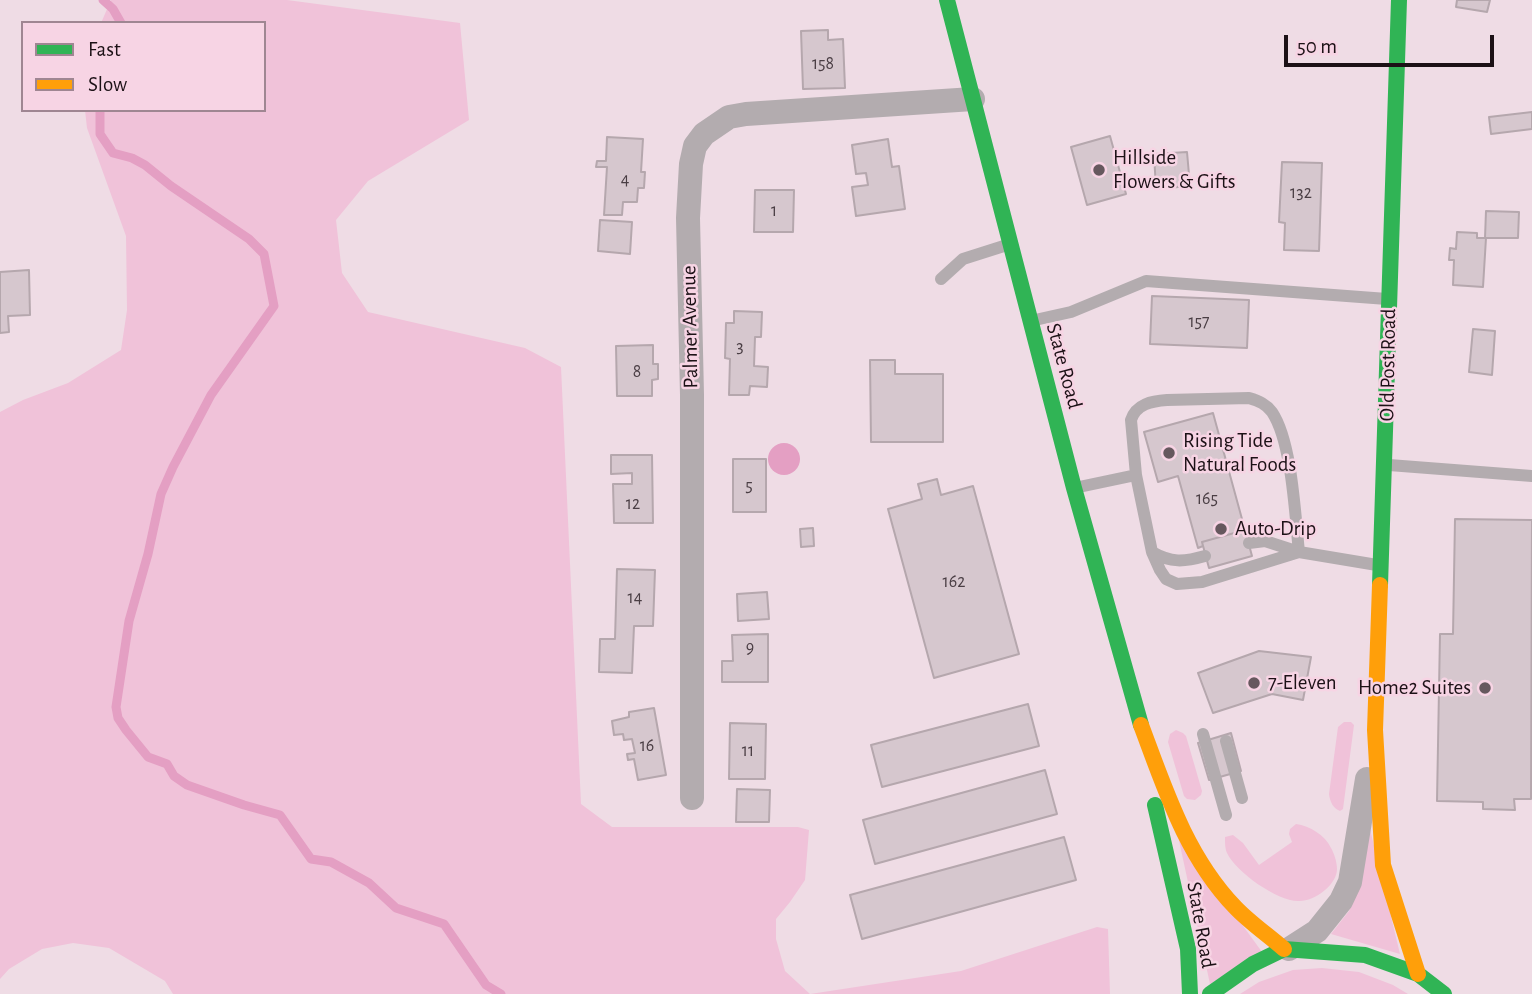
<!DOCTYPE html>
<html>
<head>
<meta charset="utf-8">
<style>
	body { margin:0 }
	#map { position:relative; width:1532px; height:994px; overflow:hidden; background:#efdce5; font-family:"Alegreya Sans",sans-serif }
	canvas { display:block }
	.legend { position:absolute; left:21px; top:21px; width:245px; height:91px; box-sizing:border-box; background:#f7d4e4; border:2px solid #9f8692; margin:0; padding:9px 12px; list-style:none; font-size:21px; color:#1c1116 }
	.legend li { display:flex; align-items:center; gap:14px; height:35px }
	.legend b { width:35px; border:2px solid #9f8692 }
	.scale { position:absolute; left:1284px; top:35px; width:210px; height:32px; box-sizing:border-box; border:4px solid #1c1116; border-top:0; padding-left:9px; font-size:21px; line-height:24px; white-space:nowrap; color:#1c1116; -webkit-text-stroke:5px #f7d4e4; paint-order:stroke }
</style>
</head>
<body>
<div id="map">
<canvas width="1532" height="994"></canvas>
<ul class="legend">
<li><b style="height:9px;background:#30b455"></b>Fast</li>
<li><b style="height:9px;background:#ff9f0a"></b>Slow</li>
</ul>
<div class="scale">50 m</div>
</div>
<script>
const g = document.querySelector('canvas').getContext('2d');
g.lineJoin = 'round';
function paint(path, color) { g.fillStyle = color; g.fill(path, 'evenodd'); }
function trace(path, color, width, dash) { g.strokeStyle = color; g.lineWidth = width; g.lineCap = dash ? 'butt' : 'round'; g.setLineDash(dash || []); g.stroke(path); }
function write(font, color, halo, rows, align = 'center') {
  g.font = font + ' "Alegreya Sans",sans-serif'; g.lineWidth = 5; g.setLineDash([]); g.textBaseline = 'middle'; g.strokeStyle = halo; g.fillStyle = color; for (const [text, x, y, turn = 0] of rows) {
    g.save(); g.translate(x, y); g.rotate((+turn || 0) * Math.PI / 180); g.textAlign = isNaN(turn) ? turn : align; if (halo) g.strokeText(text, 0, 0); g.fillText(text, 0, 0); g.restore();
  }
}
const green = new Path2D(`
	M111 0H287L460 23 469 120 368 181 336 220 342 273 368 312 525 348 561 367 581 804 612 827H798L809 830 805 880 790 902 776 919V939L785 971 810 994 961 971 1097 927 1108 929 1110 994H173L165 981 109 948 73 943 42 949 9 969 0 979V412L23 400 68 383 121 350 127 310 126 236 87 128 85 110H264V23H101Z
	M1344 722H1351L1354 725 1343 809 1340 811C1333 808 1330 802 1329 794L1338 727Z
	M1176 730 1183 733 1186 736 1202 791 1201 795 1195 800 1187 799 1184 796 1168 742 1170 734Z
	M1296 824C1310 826 1325 835 1331 848 1334 853 1337 862 1337 869 1337 885 1314 902 1298 901 1277 901 1236 872 1227 853 1225 849 1225 842 1225 837L1233 835 1243 843 1259 865 1292 842 1289 834 1290 829Z
	M1369 825 1400 954 1331 934 1349 911 1358 886Z
	M1178 836 1262 952 1210 984Z
	M1322 968 1359 972 1393 985 1408 994H1240L1259 982 1293 970Z`);
const water = new Path2D(`
	M768 459a16 16 0 1 1 32 0a16 16 0 1 1-32 0Z`);
const stream = new Path2D(`
	M103 0 113 9 121 23
	M100 110V134L113 153 132 158 145 165 171 186 249 239 264 254 274 306 211 395 173 467 161 494 148 554 129 621 116 707 118 718 126 730 148 757 167 764 174 776 187 785 244 805 280 815 311 859 331 862 369 883 396 908 444 924 486 985 501 994`);
const building = new Path2D(`
	M1457 0H1490L1487 12 1456 7Z
	M828 30V40L843 39 845 88 803 89 801 31Z
	M1532 112V129L1491 134 1489 117Z
	M1110 136 1126 194 1087 205 1071 147Z
	M607 137 643 139 641 172H645L644 188H638L637 202H623L622 215H604L607 167H596L597 161H606Z
	M888 139 892 167 899 166 905 209 856 216 852 187 868 185 866 173 856 174 852 145Z
	M1187 152 1190 186 1156 189 1154 154Z
	M1282 162 1322 163 1319 251 1284 250 1285 223 1279 222Z
	M755 190H794L793 232H754Z
	M1486 211 1519 212 1518 238H1485Z
	M600 220 632 222 630 254 598 251Z
	M1457 232 1477 233V238H1486L1483 287 1453 285 1454 260H1449L1450 248 1456 249Z
	M29 270 30 315 8 316 9 332 0 333V272Z
	M1152 296 1249 300 1247 348 1150 344Z
	M734 311 762 312 761 337H755L754 366 768 367 767 387 750 386 749 395H729L730 359 725 358 726 323H734Z
	M1473 329 1495 331 1492 375 1469 372Z
	M653 345V364H658V379L652 380V396H617L616 346Z
	M870 360H895V374H943V442H871Z
	M1213 413 1245 530 1202 542 1203 546 1198 548 1178 476 1158 482 1144 432Z
	M611 455H652L653 523H614L613 484H632V473L611 474Z
	M733 459H766V512H733Z
	M937 479 941 495 973 486 1019 654 934 678 888 509 922 499 918 484Z
	M1455 519 1532 520 1531 799H1514L1515 810 1483 809V802L1437 801 1440 634H1453Z
	M813 528 814 546 801 547 800 529Z
	M1245 530 1252 556 1209 568 1202 542Z
	M617 569 655 570 653 626H634L632 673 599 672 600 639H615Z
	M767 592 769 619 738 621 737 594Z
	M768 634V682H722V661H733L732 635Z
	M1259 651 1311 657 1303 700 1272 694 1213 713 1198 673Z
	M1028 704 1039 746 882 787 871 745Z
	M654 708 666 775 638 780 634 759 628 760 627 754 635 753 632 739 624 740 623 734 614 735 612 721 629 717V712Z
	M730 723 766 724 765 779H729Z
	M1231 733 1241 771 1209 780 1198 743Z
	M1045 770 1057 814 875 864 863 820Z
	M737 789 770 790 769 822H736Z
	M1064 837 1076 880 862 939 850 895Z`);
const lane = new Path2D(`
	M941 279 963 259 1007 245
	M1035 320 1071 312 1146 281 1387 299
	M1389 465 1532 476
	M1136 475 1152 552 1160 570 1166 579 1177 584 1202 582 1299 552
	M1079 487 1136 475 1131 420C1136 404 1152 401 1167 400L1249 398C1259 401 1266 404 1272 412 1292 442 1295 515 1299 552L1377 565
	M1249 543 1265 541 1299 552
	M1152 552C1171 563 1184 562 1205 556
	M1203 734 1226 815
	M1226 741 1242 798`);
const street = new Path2D(`
	M692 798V395L688 218 691 164 695 146 704 134 729 117 746 114 973 99
	M1289 949 1317 931 1341 901 1350 882 1367 779`);
const fast = new Path2D(`
	M947 0 1074 488 1141 725
	M1380 585 1399 0
	M1155 805 1188 949 1190 994
	M1210 994 1253 964 1284 949 1365 955 1418 974 1444 994`);
const slow = new Path2D(`
	M1380 585 1375 730 1383 865 1418 974
	M1141 725C1165 789 1186 856 1235 907 1249 922 1268 935 1284 949`);
const markers = [
	[1099,170,7,"#66585e"],
	[1169,453,7,"#66585e"],
	[1221,529,7,"#66585e"],
	[1254,683,7,"#66585e"],
	[1485,688,7,"#66585e"]
];
const numberNames = [
	["158",823,64],
	["4",625,180],
	["132",1301,193],
	["1",774,211],
	["157",1199,322],
	["3",740,347],
	["8",637,372],
	["5",749,486],
	["165",1207,499],
	["12",633,504],
	["162",954,582],
	["14",635,598],
	["9",750,648],
	["16",647,746],
	["11",748,751]
];
const poiNames = [
	["Hillside",1113,158],
	["Flowers & Gifts",1113,182],
	["Rising Tide",1183,441],
	["Natural Foods",1183,465],
	["Auto-Drip",1235,529],
	["7-Eleven",1268,683],
	["Home2 Suites",1471,688,"right"]
];
const streetNames = [
	["Palmer Avenue",690,327,-91],
	["Old Post Road",1388,365,-89],
	["State Road",1064,366,75],
	["State Road",1201,925,80]
];
paint(green, '#f0c2d9');
paint(water, '#e49fc3');
trace(stream, '#e49fc3', 9);
paint(building, '#d6c7ce');
trace(building, '#b5a7ad', 2);
trace(lane, '#b3acaf', 12);
trace(street, '#b3acaf', 24);
trace(fast, '#30b455', 16);
trace(slow, '#ff9f0a', 16);
for (const [x, y, r, color] of markers) { const dot = new Path2D(); dot.arc(x, y, r, 0, 2 * Math.PI); g.fillStyle = color; g.fill(dot); trace(dot, '#f7d4e4', 2.5); }
write('18px', '#4a3e44', null, numberNames);
write('21px', '#1c1116', '#f7d4e4', poiNames, 'left');
write('21px', '#1c1116', '#f7d4e4', streetNames);
</script>
</body>
</html>
